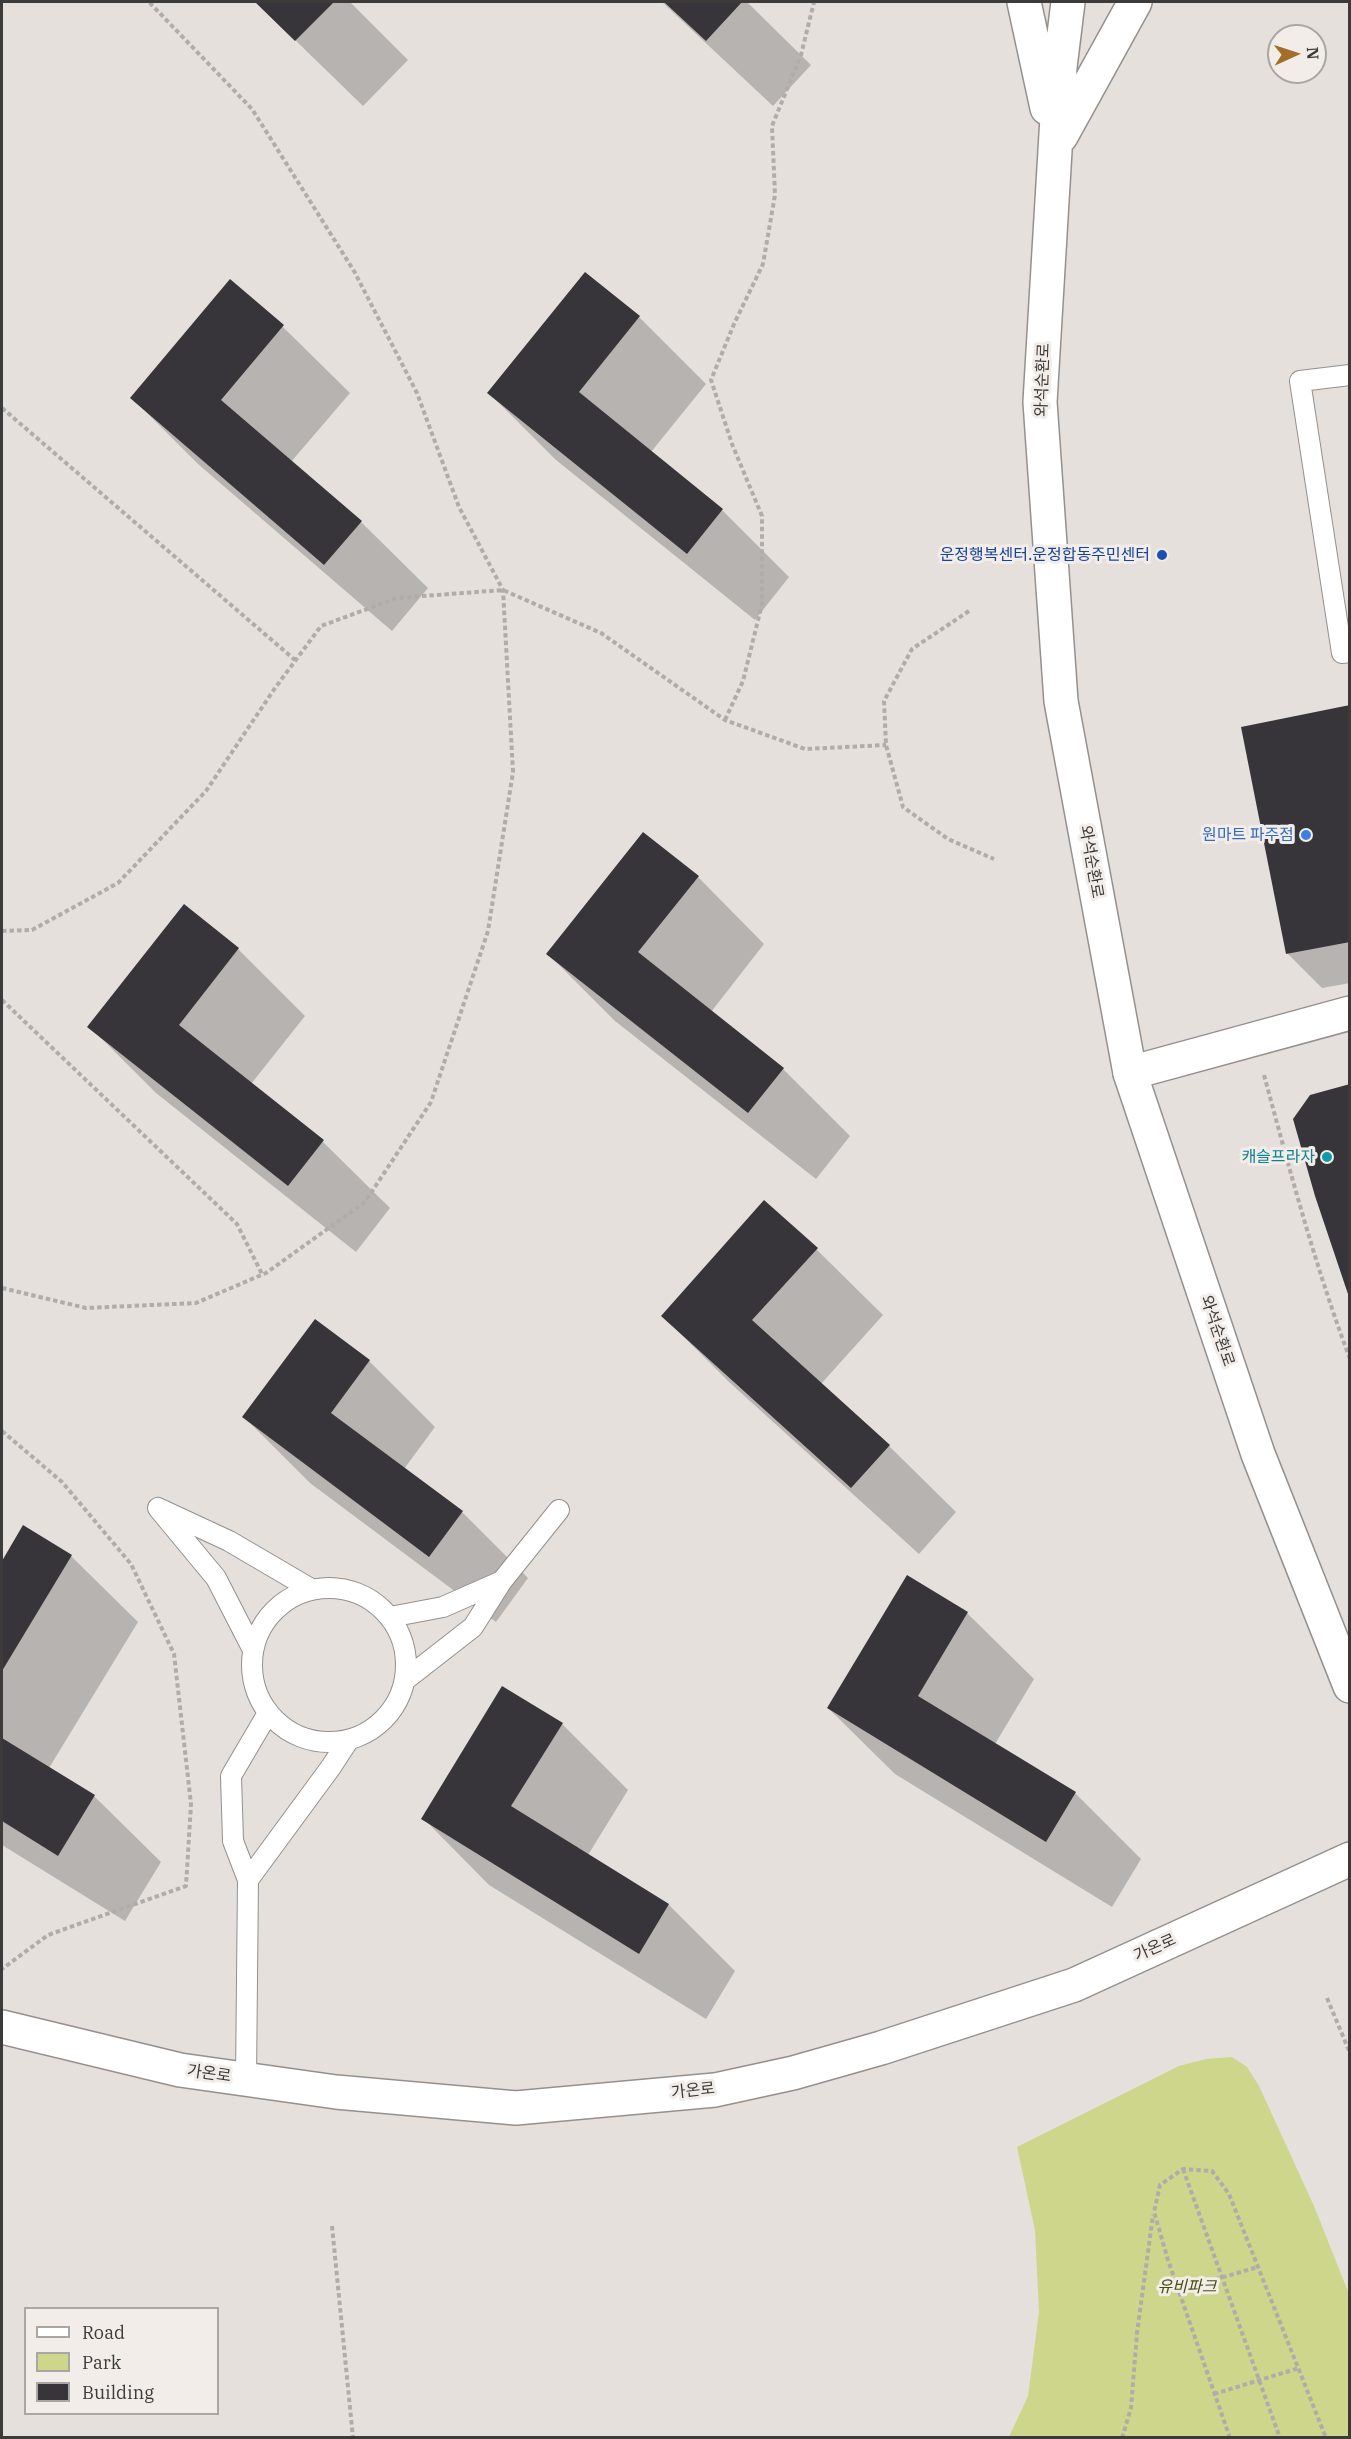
<!DOCTYPE html>
<html>
<head>
<meta charset="utf-8">
<style>
	body { margin:0 }
	#map { position:relative; width:1351px; height:2439px; overflow:hidden; background:#e5e0dc; font-family:"IBM Plex Serif",serif }
	canvas { display:block }
	.frame { position:absolute; inset:0; border:3px solid #3d3b3a; pointer-events:none }
	.legend { position:absolute; left:24px; top:2307px; width:195px; height:108px; box-sizing:border-box; background:#f2ede9; border:2px solid #aaa6a3; margin:0; padding:8px 10px; list-style:none; font-size:18px; color:#3d3b3a }
	.legend li { display:flex; align-items:center; gap:12px; height:30px }
	.legend b { width:30px; border:2px solid #aaa6a3 }
	.north { position:absolute; left:1267px; top:24px; width:60px; height:60px; box-sizing:border-box; background:#f2ede9; border:2px solid #aaa6a3; border-radius:50%; rotate:87deg; font-size:16px; font-weight:700; line-height:24px; text-align:center; color:#3d3b3a }
	.north::after { content:''; display:block; margin:auto; width:21px; height:27px; background:#a36e27; clip-path:polygon(50% 0,100% 100%,50% 72%,0 100%) }
</style>
</head>
<body>
<div id="map">
<canvas width="1351" height="2439"></canvas>
<div class="frame"></div>
<ul class="legend">
<li><b style="height:8px;background:#fff"></b>Road</li>
<li><b style="height:16px;background:#ced68b"></b>Park</li>
<li><b style="height:16px;background:#373539"></b>Building</li>
</ul>
<div class="north">N</div>
</div>
<script>
const g = document.querySelector('canvas').getContext('2d');
g.lineJoin = 'round';
function paint(path, color) { g.fillStyle = color; g.fill(path, 'evenodd'); }
function trace(path, color, width, dash) { g.strokeStyle = color; g.lineWidth = width; g.lineCap = dash ? 'butt' : 'round'; g.setLineDash(dash || []); g.stroke(path); }
function write(font, color, halo, rows, align = 'center') {
  g.font = font + ' "IBM Plex Serif","Noto Sans KR",serif'; g.lineWidth = 6; g.setLineDash([]); g.textBaseline = 'middle'; g.strokeStyle = halo; g.fillStyle = color; for (const [text, x, y, turn = 0] of rows) {
    g.save(); g.translate(x, y); g.rotate((+turn || 0) * Math.PI / 180); g.textAlign = isNaN(turn) ? turn : align; if (halo) g.strokeText(text, 0, 0); g.fillText(text, 0, 0); g.restore();
  }
}
const green = new Path2D(`
	M1232 2057 1247 2067 1259 2086 1314 2206 1349 2294V2437H1009L1028 2396 1039 2312 1035 2230 1017 2147 1179 2066 1206 2059Z`);
const shadow = new Path2D(`
	M256 2H350L408 60 363 106Z
	M662 2H747L811 65 773 106Z
	M585 274 639 317 706 384 651 452 722 510 789 577 755 620 556 460 489 393Z
	M230 281 283 327 350 393 291 462 361 522 428 588 392 631 198 464 132 398Z
	M1350 707V983L1322 988 1288 954Z
	M698 877 764 944 711 1012 783 1069 850 1136 816 1179 615 1021 548 954Z
	M184 906 238 949 305 1016 251 1084 323 1142 390 1208 356 1252 156 1093 89 1026Z
	M816 1249 883 1315 821 1384 889 1446 956 1512 919 1554 729 1382 663 1316Z
	M369 1361 435 1427 404 1469 462 1512 528 1578 496 1622 310 1483 244 1417Z
	M24 1527 71 1556 138 1622 49 1768 94 1796 161 1862 125 1921 2 1845V1564Z
	M967 1613 1034 1679 995 1744 1075 1793 1141 1859 1112 1907 895 1774 828 1708Z
	M562 1724 628 1790 588 1855 669 1905 735 1971 706 2019 489 1885 423 1818Z`);
const building = new Path2D(`
	M255 2H334L295 41Z
	M664 2H742L706 41Z
	M585 272 640 316 579 392 723 509 687 554 487 393Z
	M230 279 284 325 221 400 362 521 324 565 130 398Z
	M1350 705V942L1286 954 1241 727Z
	M643 832 699 876 638 952 784 1068 748 1113 546 954Z
	M184 904 239 948 179 1025 324 1140 288 1186 87 1027Z
	M1350 1084V1297H1349L1315 1196 1293 1119 1310 1095Z
	M764 1200 818 1248 752 1320 890 1445 851 1488 661 1316Z
	M315 1319 370 1360 331 1413 463 1511 429 1557 242 1417Z
	M23 1525 72 1555 2 1671V1561Z
	M907 1575 968 1612 918 1696 1076 1792 1046 1842 827 1708Z
	M502 1686 563 1723 511 1806 669 1904 639 1954 421 1819Z
	M2 1738 95 1795 58 1856 2 1821Z`);
const path = new Path2D(`
	M2 408 295 660
	M969 611 912 649 884 701 886 745 903 807 948 839 994 859
	M725 720 743 681 762 604V516L732 444 711 380 734 324 763 264 775 195 772 126 801 55 814 2
	M2 931 32 930 118 883 206 791 275 688 321 626 397 598 503 590 601 633 725 720 805 749 886 745
	M2 1000 237 1224 262 1274
	M1264 1075C1290 1171 1315 1266 1350 1359
	M2 1288 86 1308 196 1303 266 1273 365 1202 431 1102 488 931 513 772 503 590 459 507 417 393 354 271 252 109 149 2
	M2 1431 62 1482 131 1564 174 1654 191 1804 186 1886 48 1935 2 1969
	M1327 1998 1350 2053
	M1183 2169 1280 2438
	M332 2226 353 2438
	M1179 2290 1258 2267
	M1214 2394 1299 2368
	M1122 2438 1131 2408 1137 2333 1153 2215
	M1230 2438 1168 2260 1154 2212 1160 2185 1183 2169 1212 2171 1229 2194 1326 2438`);
const lane = new Path2D(`
	M1350 375 1300 381 1342 653 1350 652
	M502 1581 559 1510
	M252 1665a77 77 0 1 1 154 0a77 77 0 1 1-154 0Z
	M390 1617 443 1607 502 1581 473 1627 405 1680
	M253 1650 216 1578 158 1508 229 1541 311 1589
	M248 1880 331 1767 348 1741
	M246 2079 248 1880 233 1841 231 1776 268 1713`);
const street = new Path2D(`
	M1130 1073 1350 1013
	M2 2027 180 2070 336 2092 516 2108 715 2090 793 2073 881 2048 1074 1985 1350 1859`);
const secondary = new Path2D(`
	M1024 2 1047 108
	M1068 2 1060 67 1040 402 1061 701 1130 1073 1258 1454 1350 1686
	M1061 136 1135 2`);
const markers = [
	[1162,555,6,"#1a4fb4"],
	[1306,835,6,"#3f7fe0"],
	[1327,1157,6,"#0f9aa8"]
];
const streetNames = [
	["와석순환로",1043,380,-88],
	["와석순환로",1091,862,80],
	["와석순환로",1217,1331,71],
	["가온로",1155,1948,-24],
	["가온로",209,2074,8],
	["가온로",693,2091,-6]
];
const transitNames = [
	["운정행복센터.운정합동주민센터",1150,555]
];
const shopNames = [
	["원마트 파주점",1294,835]
];
const cultureNames = [
	["캐슬프라자",1315,1157]
];
const parkNames = [
	["유비파크",1187,2287]
];
paint(green, '#ced68b');
paint(shadow, '#0003');
paint(building, '#373539');
trace(lane, '#95908d', 22);
trace(street, '#95908d', 36);
trace(secondary, '#95908d', 36);
trace(path, '#b1aca9', 4, [4.5, 3]);
trace(lane, '#fff', 20);
trace(street, '#fff', 33);
trace(secondary, '#fff', 33);
for (const [x, y, r, color] of markers) { const dot = new Path2D(); dot.arc(x, y, r, 0, 2 * Math.PI); g.fillStyle = color; g.fill(dot); trace(dot, '#f2ede9', 2); }
write('16px', '#3d3b3a', '#f2ede9', streetNames);
write('16px', '#164399', '#f2ede9', transitNames, 'right');
write('16px', '#366cbe', '#f2ede9', shopNames, 'right');
write('16px', '#0d838f', '#f2ede9', cultureNames, 'right');
write('italic 16px', '#4a4f11', '#f2ede9', parkNames);
</script>
</body>
</html>
